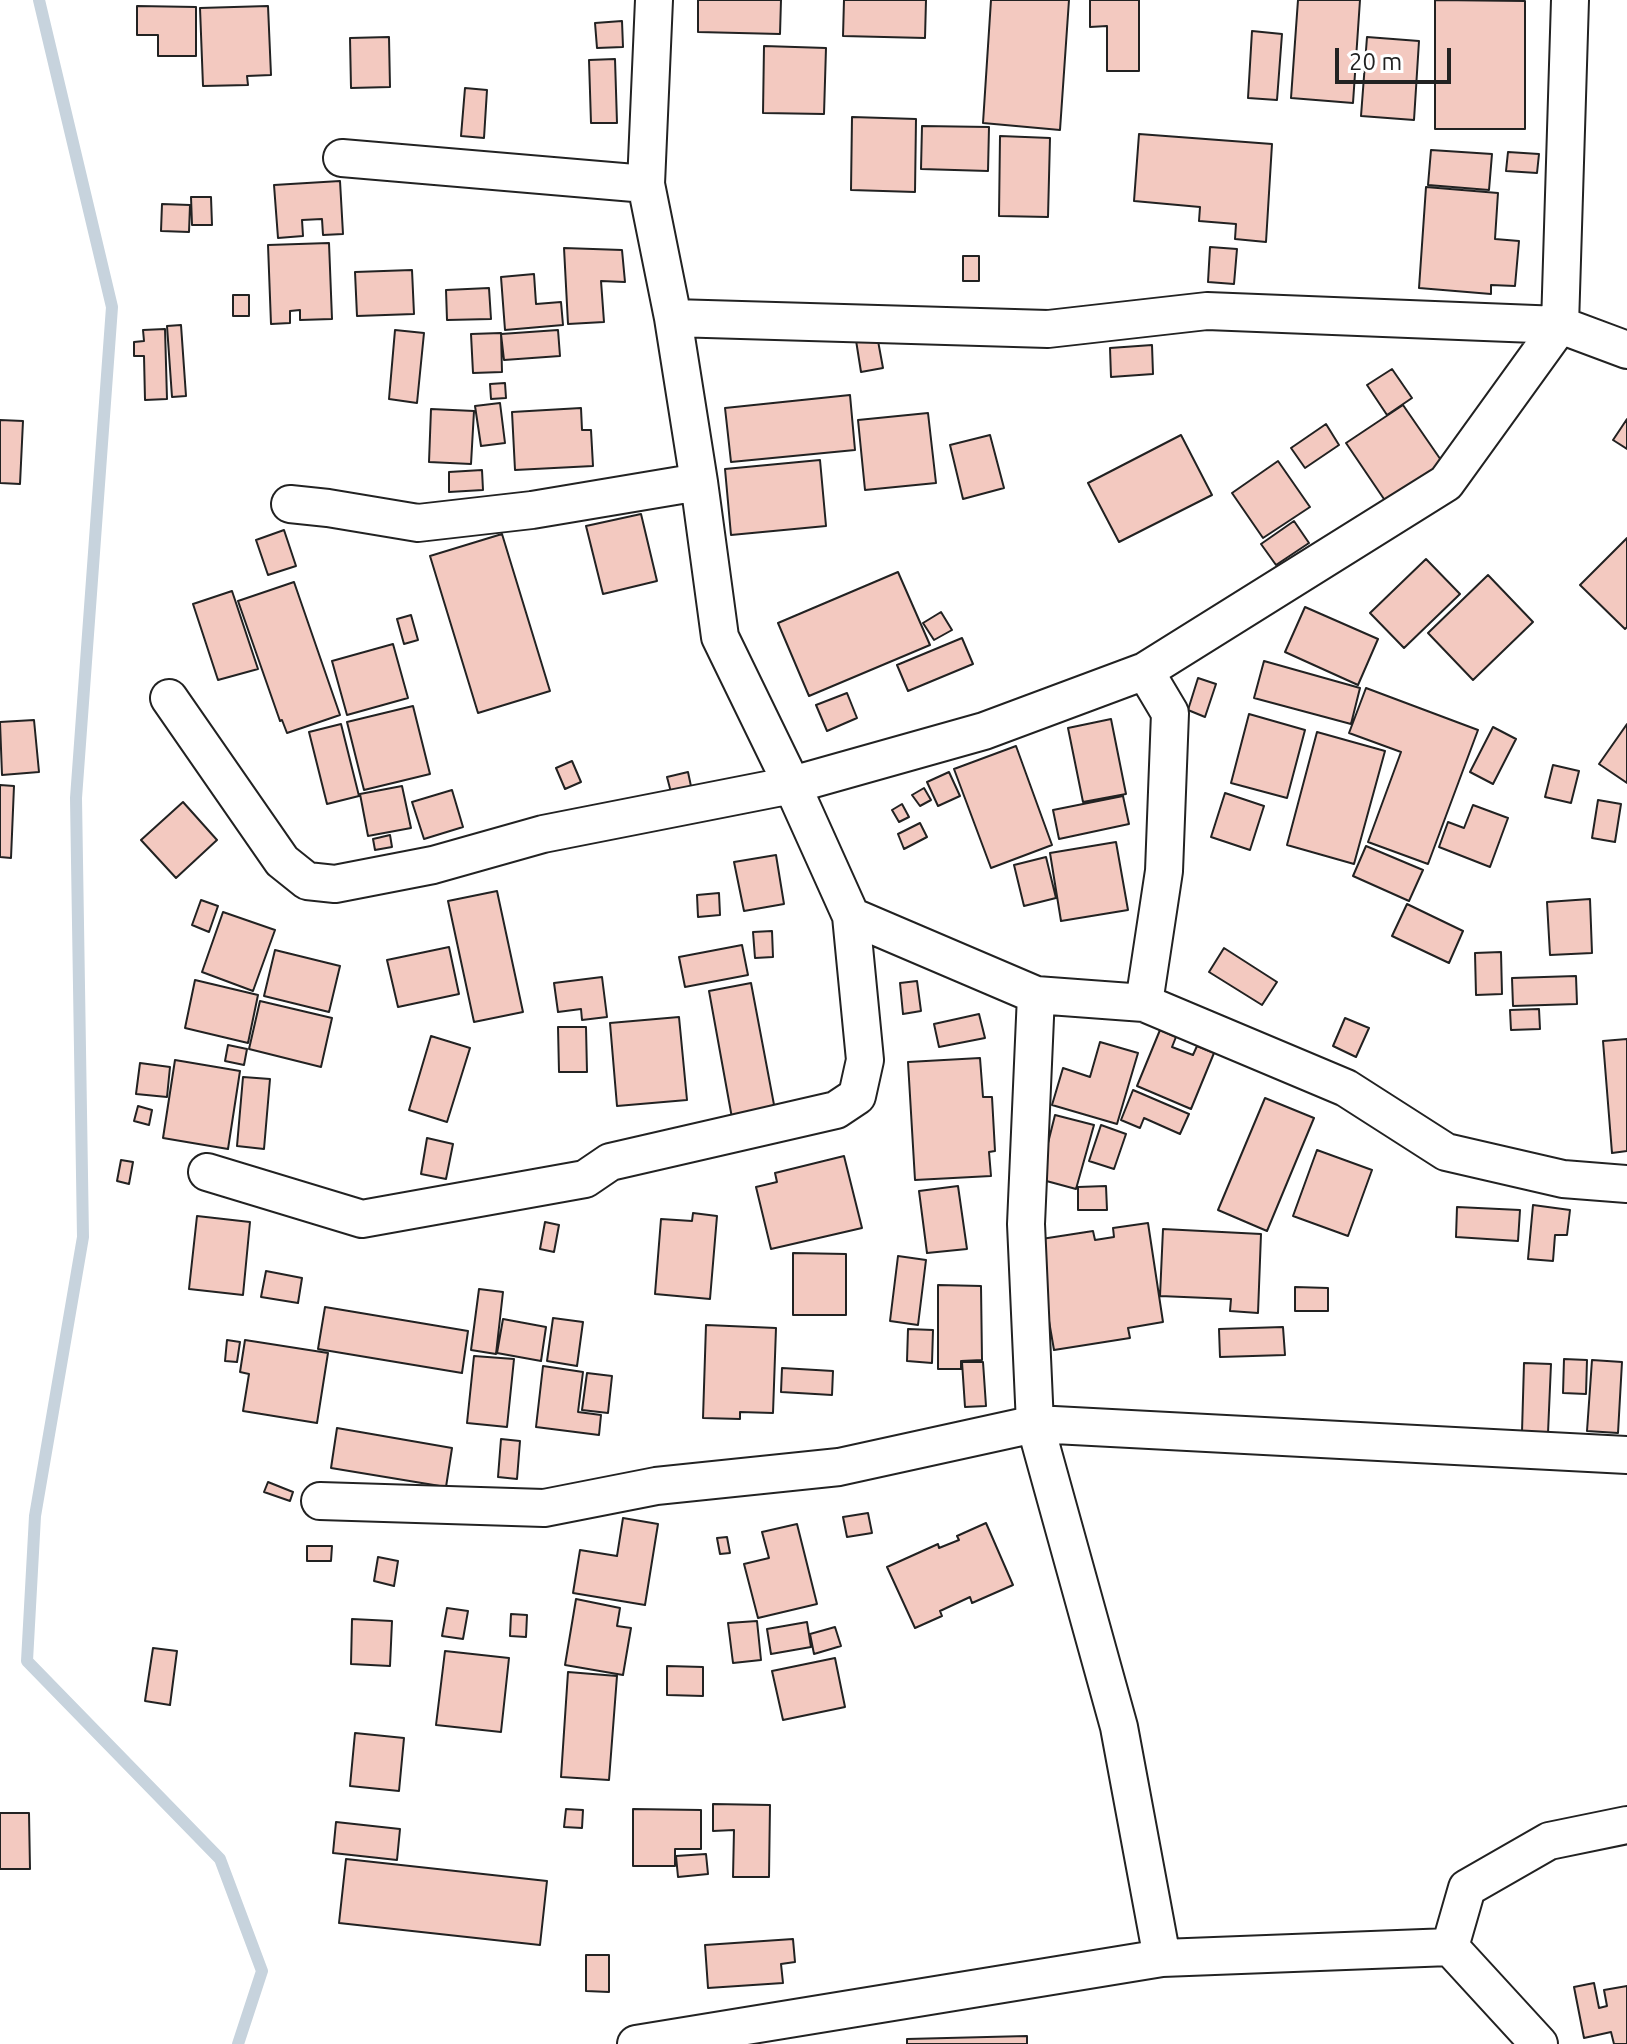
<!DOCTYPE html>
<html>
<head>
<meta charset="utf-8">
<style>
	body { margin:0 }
	#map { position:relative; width:1627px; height:2044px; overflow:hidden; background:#fff; font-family:Ubuntu,sans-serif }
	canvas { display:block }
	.scale { position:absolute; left:1335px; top:48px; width:116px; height:36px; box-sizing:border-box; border:4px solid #222; border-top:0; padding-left:10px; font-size:24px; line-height:28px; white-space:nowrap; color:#222; -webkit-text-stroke:6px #fff; paint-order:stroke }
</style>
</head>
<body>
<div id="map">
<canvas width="1627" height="2044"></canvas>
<div class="scale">20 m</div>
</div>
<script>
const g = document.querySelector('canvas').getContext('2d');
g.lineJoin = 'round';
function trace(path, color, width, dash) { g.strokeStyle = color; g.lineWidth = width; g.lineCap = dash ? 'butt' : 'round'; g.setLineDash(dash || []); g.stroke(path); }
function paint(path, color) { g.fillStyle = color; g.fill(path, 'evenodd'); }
const stream = new Path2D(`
	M39 0 112 307 76 798 83 1237 35 1516 27 1661 220 1859 262 1971 238 2044`);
const building = new Path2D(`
	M698 0H781L780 34 698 32Z
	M844 0H926L925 38 843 36Z
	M991 0H1069L1060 130 983 123Z
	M1090 0H1139V71H1107V26L1090 27Z
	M1298 0H1360L1353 103 1291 98Z
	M1435 0 1525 1V129H1435Z
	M137 6 196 7V56H158V35H137Z
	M268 6 271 75 247 76 248 85 203 86 200 8Z
	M622 21 623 47 597 48 595 23Z
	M1252 31 1282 34 1277 100 1248 98Z
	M389 37 390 87 351 88 350 38Z
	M1367 37 1419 41 1414 120 1361 116Z
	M764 46 826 48 824 114 763 113Z
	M615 59 617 123H591L589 60Z
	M465 88 487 90 484 138 461 136Z
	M852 117 916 119 915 192 851 190Z
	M922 126 989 127 988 171 921 169Z
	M1139 134 1272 144 1266 242 1235 239 1236 224 1199 221 1200 207 1134 201Z
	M1000 136 1050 138 1048 217 999 216Z
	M1431 150 1492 154 1489 190 1428 185Z
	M1508 152 1539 154 1537 173 1506 171Z
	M340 181 343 234 323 235 322 219 302 220 303 236 278 238 274 185Z
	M1426 187 1498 193 1495 239 1519 241 1515 286 1491 285V294L1419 288Z
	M191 197H211L212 225H192Z
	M162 204 190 205 189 232 161 231Z
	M329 243 332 319 300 320V310L290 311V323L271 324 268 245Z
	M1210 247 1237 249 1234 284 1208 282Z
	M564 248 622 250 625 282 601 281 604 322 568 324Z
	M963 256H979V281H963Z
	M412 270 414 314 357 316 355 272Z
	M534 274 536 304 561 302 563 325 505 330 501 277Z
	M489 288 491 319 447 320 446 290Z
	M233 295H249V316H233Z
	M181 325 186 396 172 397 167 326Z
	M165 329 167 399 145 400 144 356H134V342L144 341 143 330Z
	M395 330 424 333 417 403 389 399Z
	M558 330 560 356 504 360 501 334Z
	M876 330 883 368 861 372 855 334Z
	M501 333 502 372 473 373 471 334Z
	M1152 345 1153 374 1111 377 1110 348Z
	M1392 369 1412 398 1387 415 1367 385Z
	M505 383 506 398 491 399 490 384Z
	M850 395 855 450 731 462 725 408Z
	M500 403 505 443 481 446 475 406Z
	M1403 405 1443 463 1386 502 1346 443Z
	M581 408 582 430H591L593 466 515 470 512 412Z
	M431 409 474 411 471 464 429 462Z
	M928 413 936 483 865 490 858 420Z
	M1627 419V449L1613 440Z
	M0 420 23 421 20 484 0 483Z
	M1326 424 1339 445 1305 468 1291 448Z
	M990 435 1004 488 963 499 950 445Z
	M1181 435 1212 495 1119 542 1088 483Z
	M820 460 826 526 731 535 725 469Z
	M1278 461 1310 507 1263 538 1232 493Z
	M482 470 483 490 449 492V472Z
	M641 514 657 581 603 594 586 526Z
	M1294 521 1309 543 1276 565 1261 544Z
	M284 530 296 566 268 575 256 540Z
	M502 534 550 691 478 713 430 556Z
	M1627 538V627L1625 629 1580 585Z
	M1426 559 1460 594 1404 648 1370 613Z
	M898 572 930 645 809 696 778 623Z
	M1488 575 1533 622 1473 680 1428 633Z
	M294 582 340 715 287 733 282 720 280 721 238 601Z
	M232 591 258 669 218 680 193 604Z
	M1305 607 1378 639 1358 685 1285 652Z
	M941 612 952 630 934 640 923 623Z
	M411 615 418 640 404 644 397 619Z
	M962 638 973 664 908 691 897 665Z
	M393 644 408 698 347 715 332 661Z
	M1264 661 1360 688 1351 724 1254 698Z
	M1198 678 1216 684 1205 717 1188 710Z
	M1366 688 1478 730 1428 864 1368 842 1401 752 1349 733Z
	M847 693 857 718 827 731 816 705Z
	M413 706 430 774 364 790 347 722Z
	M1249 714 1305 730 1287 798 1231 783Z
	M1111 719 1126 794 1083 802 1068 728Z
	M34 720 39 772 2 775 0 722Z
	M341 724 359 796 327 804 309 732Z
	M1627 724V783L1599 764Z
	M1493 727 1516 739 1493 784 1470 772Z
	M1317 732 1385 751 1354 864 1287 845Z
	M1016 746 1052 845 991 868 954 769Z
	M572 761 581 782 565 789 556 768Z
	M1553 765 1579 771 1571 803 1545 797Z
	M688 772 692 791 672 796 667 777Z
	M949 772 960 796 938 806 927 782Z
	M0 785 14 786 11 858 0 857Z
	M402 786 411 828 368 836 360 794Z
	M924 788 931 800 920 806 912 795Z
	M452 790 463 827 424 839 412 802Z
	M1225 793 1264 806 1250 850 1211 837Z
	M1123 796 1129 824 1059 839 1053 810Z
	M1598 800 1621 804 1615 842 1592 838Z
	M183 802 217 840 176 878 141 840Z
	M902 804 909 817 899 822 892 810Z
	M1473 805 1508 818 1490 867 1439 847 1448 822 1464 828Z
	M920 823 927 837 904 849 898 834Z
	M390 835 392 847 375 850 373 839Z
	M1116 842 1128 910 1061 921 1050 853Z
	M1366 846 1423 870 1409 901 1353 876Z
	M776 855 784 904 744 911 734 862Z
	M1046 857 1056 898 1024 906 1014 865Z
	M497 891 523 1012 474 1022 448 901Z
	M719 893 720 915 698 917 697 895Z
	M1590 899 1592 953 1550 955 1547 902Z
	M201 900 218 906 209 932 192 925Z
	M1407 904 1463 931 1449 963 1392 936Z
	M223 912 275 930 253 991 202 972Z
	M772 931 773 957 755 958 753 932Z
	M742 945 748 975 685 987 679 957Z
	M449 947 459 994 398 1007 387 960Z
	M1224 948 1277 982 1262 1005 1209 972Z
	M275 950 340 966 329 1012 264 996Z
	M1501 952 1502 994 1476 995 1475 953Z
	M1576 976 1577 1004 1513 1006 1512 978Z
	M602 977 607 1017 582 1020 581 1009 558 1012 554 983Z
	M195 980 258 995 248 1043 185 1028Z
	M917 981 921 1011 903 1014 900 983Z
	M751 983 775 1110 732 1118 709 991Z
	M260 1001 332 1018 321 1067 249 1049Z
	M1539 1009 1540 1029 1511 1030 1510 1010Z
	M979 1014 985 1038 939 1047 934 1024Z
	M679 1017 687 1100 617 1106 610 1023Z
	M1345 1018 1369 1028 1356 1057 1333 1046Z
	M558 1027H586L587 1072H559Z
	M1160 1030 1176 1037 1172 1047 1193 1055 1197 1046 1214 1053 1191 1109 1137 1086Z
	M431 1036 470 1048 447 1122 409 1110Z
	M1627 1039V1151L1612 1153 1603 1041Z
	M1100 1042 1138 1053 1117 1124 1052 1105 1063 1068 1090 1077Z
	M228 1045 247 1049 244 1065 225 1061Z
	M980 1058 983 1097H992L995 1151 989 1152 991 1176 915 1180 908 1062Z
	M175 1060 240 1071 228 1149 163 1138Z
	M140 1063 170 1067 167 1097 136 1094Z
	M243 1077 270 1079 264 1149 237 1146Z
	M1133 1090 1189 1114 1180 1134 1144 1118 1140 1128 1121 1120Z
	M1265 1098 1314 1118 1267 1231 1218 1210Z
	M138 1106 152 1110 149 1125 134 1121Z
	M1055 1115 1094 1125 1076 1189 1039 1179Z
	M1101 1125 1126 1134 1114 1169 1089 1161Z
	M427 1138 453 1144 446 1179 421 1174Z
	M1317 1150 1372 1170 1348 1236 1293 1216Z
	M844 1156 862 1228 771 1249 756 1187 777 1182 775 1173Z
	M121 1160 133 1162 129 1184 117 1181Z
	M958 1186 967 1249 927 1253 919 1191Z
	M1106 1186 1107 1210H1078V1187Z
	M1533 1205 1570 1210 1567 1235H1555L1553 1261 1528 1259Z
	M1457 1207 1520 1210 1518 1241 1456 1237Z
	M693 1213 717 1216 710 1299 655 1294 661 1219 692 1221Z
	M197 1216 250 1222 243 1295 189 1289Z
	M545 1222 559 1225 554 1252 540 1249Z
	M1148 1223 1163 1322 1128 1328 1130 1338 1054 1350 1035 1240 1093 1231 1095 1240 1114 1237 1113 1228Z
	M1163 1229 1261 1234 1258 1313 1230 1311 1231 1299 1160 1296Z
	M793 1253 846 1254V1315H793Z
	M898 1256 926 1260 918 1325 890 1321Z
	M266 1271 302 1278 298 1303 261 1297Z
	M938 1285 981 1286 982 1360 961 1361V1369H938Z
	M1295 1287 1328 1288V1311H1295Z
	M479 1289 503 1292 496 1354 471 1350Z
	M325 1307 468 1331 462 1373 318 1349Z
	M553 1318 583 1322 577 1366 547 1361Z
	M503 1319 546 1327 541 1361 497 1353Z
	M706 1325 776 1328 773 1413 740 1412V1419L703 1418Z
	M1283 1327 1285 1355 1220 1357 1219 1329Z
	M908 1329 933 1330 932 1363 907 1361Z
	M227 1340 240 1342 237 1362 225 1361Z
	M245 1340 328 1353 317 1423 243 1411 249 1374 240 1372Z
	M474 1356 514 1359 507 1427 467 1423Z
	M1564 1359 1587 1360 1586 1394 1563 1393Z
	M1592 1360 1622 1362 1618 1433 1587 1431Z
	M962 1362H983L986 1406 965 1407Z
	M1524 1363 1551 1364 1548 1433 1522 1432Z
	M543 1366 583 1372 578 1412 601 1415 599 1435 536 1427Z
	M782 1368 833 1371 832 1395 781 1392Z
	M587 1373 612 1376 608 1413 582 1410Z
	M337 1428 452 1448 446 1487 331 1468Z
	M501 1439 520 1441 517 1479 498 1477Z
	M268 1482 293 1492 290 1501 264 1492Z
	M868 1513 872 1533 847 1537 843 1517Z
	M623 1518 658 1524 645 1605 573 1593 580 1550 617 1556Z
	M986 1523 1013 1585 972 1603 970 1597 940 1611 942 1616 915 1628 887 1567 938 1544 939 1548 959 1540 957 1536Z
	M797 1524 817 1604 758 1618 744 1564 769 1558 762 1532Z
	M727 1537 730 1553 720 1554 717 1538Z
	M307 1546H332L331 1561H307Z
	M378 1557 398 1561 394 1586 374 1581Z
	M576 1599 620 1608 617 1626 631 1628 623 1675 565 1665Z
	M447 1608 468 1611 463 1639 442 1636Z
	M511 1614 527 1615 526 1637 510 1636Z
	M352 1619 392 1621 390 1666 351 1664Z
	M757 1621 761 1660 733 1663 728 1623Z
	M807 1622 811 1647 771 1654 767 1629Z
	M835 1627 841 1646 814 1654 810 1634Z
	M153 1648 177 1651 170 1705 145 1701Z
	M445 1651 509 1658 501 1732 436 1725Z
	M835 1658 845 1707 783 1720 772 1671Z
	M667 1666 703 1667V1696L667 1695Z
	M568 1672 617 1676 609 1780 561 1777Z
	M355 1733 404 1738 399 1791 350 1786Z
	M713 1804 770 1805 769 1877H733L734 1830 713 1831Z
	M566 1809 583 1810 582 1828 564 1827Z
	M633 1809 701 1810V1849H675V1866H633Z
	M0 1813H29L30 1869H0Z
	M336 1822 400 1829 397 1860 333 1853Z
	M706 1854 708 1874 678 1877 676 1856Z
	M346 1859 547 1881 540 1945 339 1923Z
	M793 1939 795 1962 781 1964 783 1983 708 1988 705 1945Z
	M586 1955H609V1992L586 1991Z
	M1594 1983 1599 2008 1607 2006 1604 1990 1627 1986V2044H1614L1611 2032 1584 2038 1574 1987Z
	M1027 2036V2044H907V2039Z`);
const minor = new Path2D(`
	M654 0 646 184 673 318 699 482 720 637 792 785 851 916 1036 995 1026 1224 1035 1424 1119 1727 1162 1958
	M342 158 646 184
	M673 318 1048 329 1207 311 1560 325 1627 350
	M290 504 328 508 418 523 532 510 699 482
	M1145 671 1446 483 1560 325 1570 0
	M169 698 282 861 307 881 335 884 433 865 543 834 792 785 984 731 1145 671 1170 713 1164 871 1144 1003 1036 995
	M1144 1003 1346 1088 1446 1152 1563 1179 1627 1184
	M207 1172 362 1219 585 1179 610 1162 836 1110 857 1096 865 1060 851 916
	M320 1501 544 1508 656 1486 839 1467 1035 1424 1627 1455
	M1450 1947 1467 1888 1549 1841 1627 1825
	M1450 1947 1539 2044
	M636 2044 1162 1958 1450 1947`);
trace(stream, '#c7d3dd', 12);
paint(building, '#f3c9c0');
trace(building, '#222', 2);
trace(minor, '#222', 40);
trace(minor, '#fff', 36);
</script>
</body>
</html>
